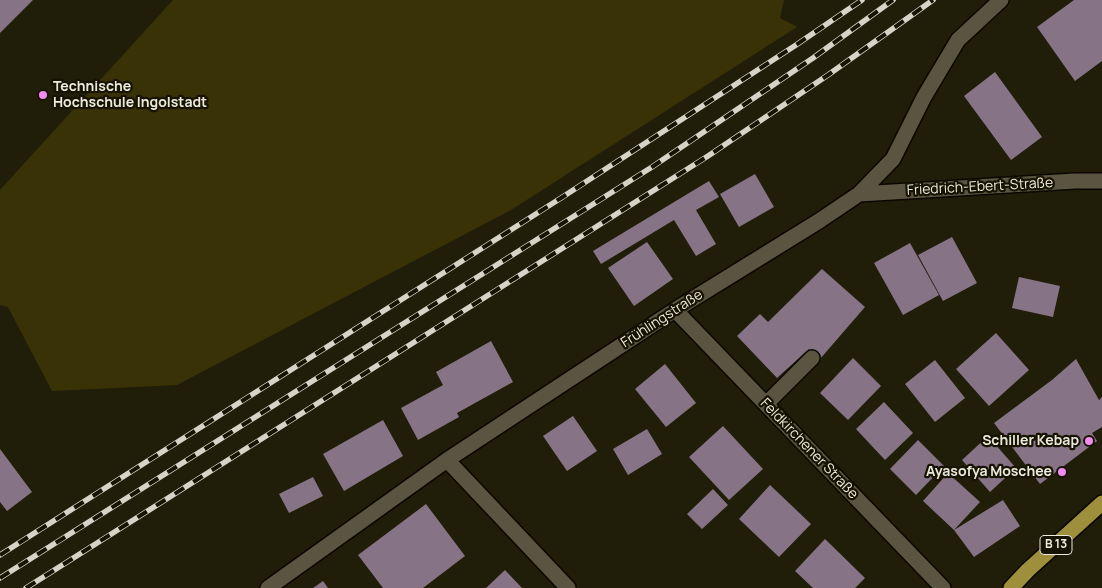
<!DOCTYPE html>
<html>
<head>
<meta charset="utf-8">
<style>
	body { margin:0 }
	canvas { display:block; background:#201d09 }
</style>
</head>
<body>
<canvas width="1102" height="588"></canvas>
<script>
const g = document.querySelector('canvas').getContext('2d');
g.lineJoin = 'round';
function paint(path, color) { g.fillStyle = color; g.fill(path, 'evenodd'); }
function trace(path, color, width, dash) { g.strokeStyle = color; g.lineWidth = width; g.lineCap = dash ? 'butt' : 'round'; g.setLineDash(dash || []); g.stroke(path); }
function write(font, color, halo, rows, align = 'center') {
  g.font = font + ' Manrope,sans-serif'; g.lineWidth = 4.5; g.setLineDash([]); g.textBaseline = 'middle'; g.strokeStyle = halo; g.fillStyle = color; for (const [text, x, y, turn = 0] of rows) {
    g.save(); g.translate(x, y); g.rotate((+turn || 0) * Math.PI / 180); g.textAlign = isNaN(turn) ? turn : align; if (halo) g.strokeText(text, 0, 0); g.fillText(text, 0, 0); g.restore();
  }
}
const green = new Path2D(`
	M173 0H784L780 18 797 27 511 210 177 385 52 391 8 307 0 305V190Z`);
const building = new Path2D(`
	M0 0H33L0 33Z
	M1074 0H1102V61L1075 81 1037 27Z
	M995 72 1042 137 1011 160 964 96Z
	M755 174 774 207 739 227 720 194Z
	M709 181 719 197 696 210 716 244 696 256 674 220 601 264 593 251Z
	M952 237 977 283 943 301 918 255Z
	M647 242 673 279 634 306 608 268Z
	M910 243 939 295 903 315 874 263Z
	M822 269 865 307 820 359 809 349 777 378 737 336 760 314 768 322Z
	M1019 277 1060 286 1053 317 1012 308Z
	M996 333 1029 370 989 406 956 369Z
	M491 341 513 382 457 413 459 417 418 440 401 408 443 385 436 372Z
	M853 358 881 386 848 420 820 393Z
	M1076 359 1099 400 1102 397V427L1092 433 1097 441 1040 484 994 423 1052 380Z
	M935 360 965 398 935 422 905 384Z
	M665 364 696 403 666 427 635 389Z
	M884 402 913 433 885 460 856 429Z
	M573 416 597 451 567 471 543 436Z
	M383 420 403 456 344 491 323 454Z
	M723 426 763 469 729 500 689 457Z
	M647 429 662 454 628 475 613 449Z
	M988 436 1016 468 990 492 962 460Z
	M918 440 944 466 916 495 890 469Z
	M0 449 32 492 7 511 0 502Z
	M948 473 980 502 954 530 923 501Z
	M313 477 323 496 289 513 279 494Z
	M770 485 811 524 779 557 739 519Z
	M713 489 728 505 702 529 687 514Z
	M1003 500 1020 526 974 557 954 530Z
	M426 504 465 556 423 588H383L358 555Z
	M825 539 865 578 855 588H813L795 571Z
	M505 570 522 588H486Z
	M323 581 328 588H313Z`);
const minor = new Path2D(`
	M859 194 1075 181H1102
	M675 310 943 588
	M766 404 812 358
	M447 460 568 588
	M268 588 447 460 675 310 819 221 859 194 893 159 924 97 958 40 1001 0`);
const major = new Path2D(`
	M1011 588 1028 570 1102 503`);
const rail = new Path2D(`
	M0 555 561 198 796 45 862 0
	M0 578 652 167 813 58 893 0
	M26 588 708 156 828 75 933 0`);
const markers = [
	[43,95,5,"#f38af2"],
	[1089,441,5,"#f38af2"],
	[1062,472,5,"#f38af2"]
];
const shields = [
	[1056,545,32]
];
const shieldNames = [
	["B 13",1056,545]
];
const poiNames = [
	["Technische",53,87,"left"],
	["Hochschule Ingolstadt",53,103,"left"],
	["Schiller Kebap",1079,441],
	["Ayasofya Moschee",1052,472]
];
const streetNames = [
	["Friedrich-Ebert-Straße",980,187,-3],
	["Frühlingstraße",662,319,-33],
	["Feldkirchener Straße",809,449,46]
];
paint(green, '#393207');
paint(building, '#867486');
trace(minor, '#0a0700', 18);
trace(major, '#0a0700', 18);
trace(minor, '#595540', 15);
trace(major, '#9d8f3c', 15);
trace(rail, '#d6d4c6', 5.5);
trace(rail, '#171302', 4, [11]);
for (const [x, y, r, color] of markers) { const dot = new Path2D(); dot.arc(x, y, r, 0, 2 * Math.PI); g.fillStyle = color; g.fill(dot); trace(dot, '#171302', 2); }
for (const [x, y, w] of shields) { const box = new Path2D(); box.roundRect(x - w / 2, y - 9.5, w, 19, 4); g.fillStyle = '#171302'; g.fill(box); trace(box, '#eceadd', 1); }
write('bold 12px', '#eceadd', null, shieldNames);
write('bold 14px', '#eceadd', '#171302', poiNames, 'right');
write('14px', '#eceadd', '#171302', streetNames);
</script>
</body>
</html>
